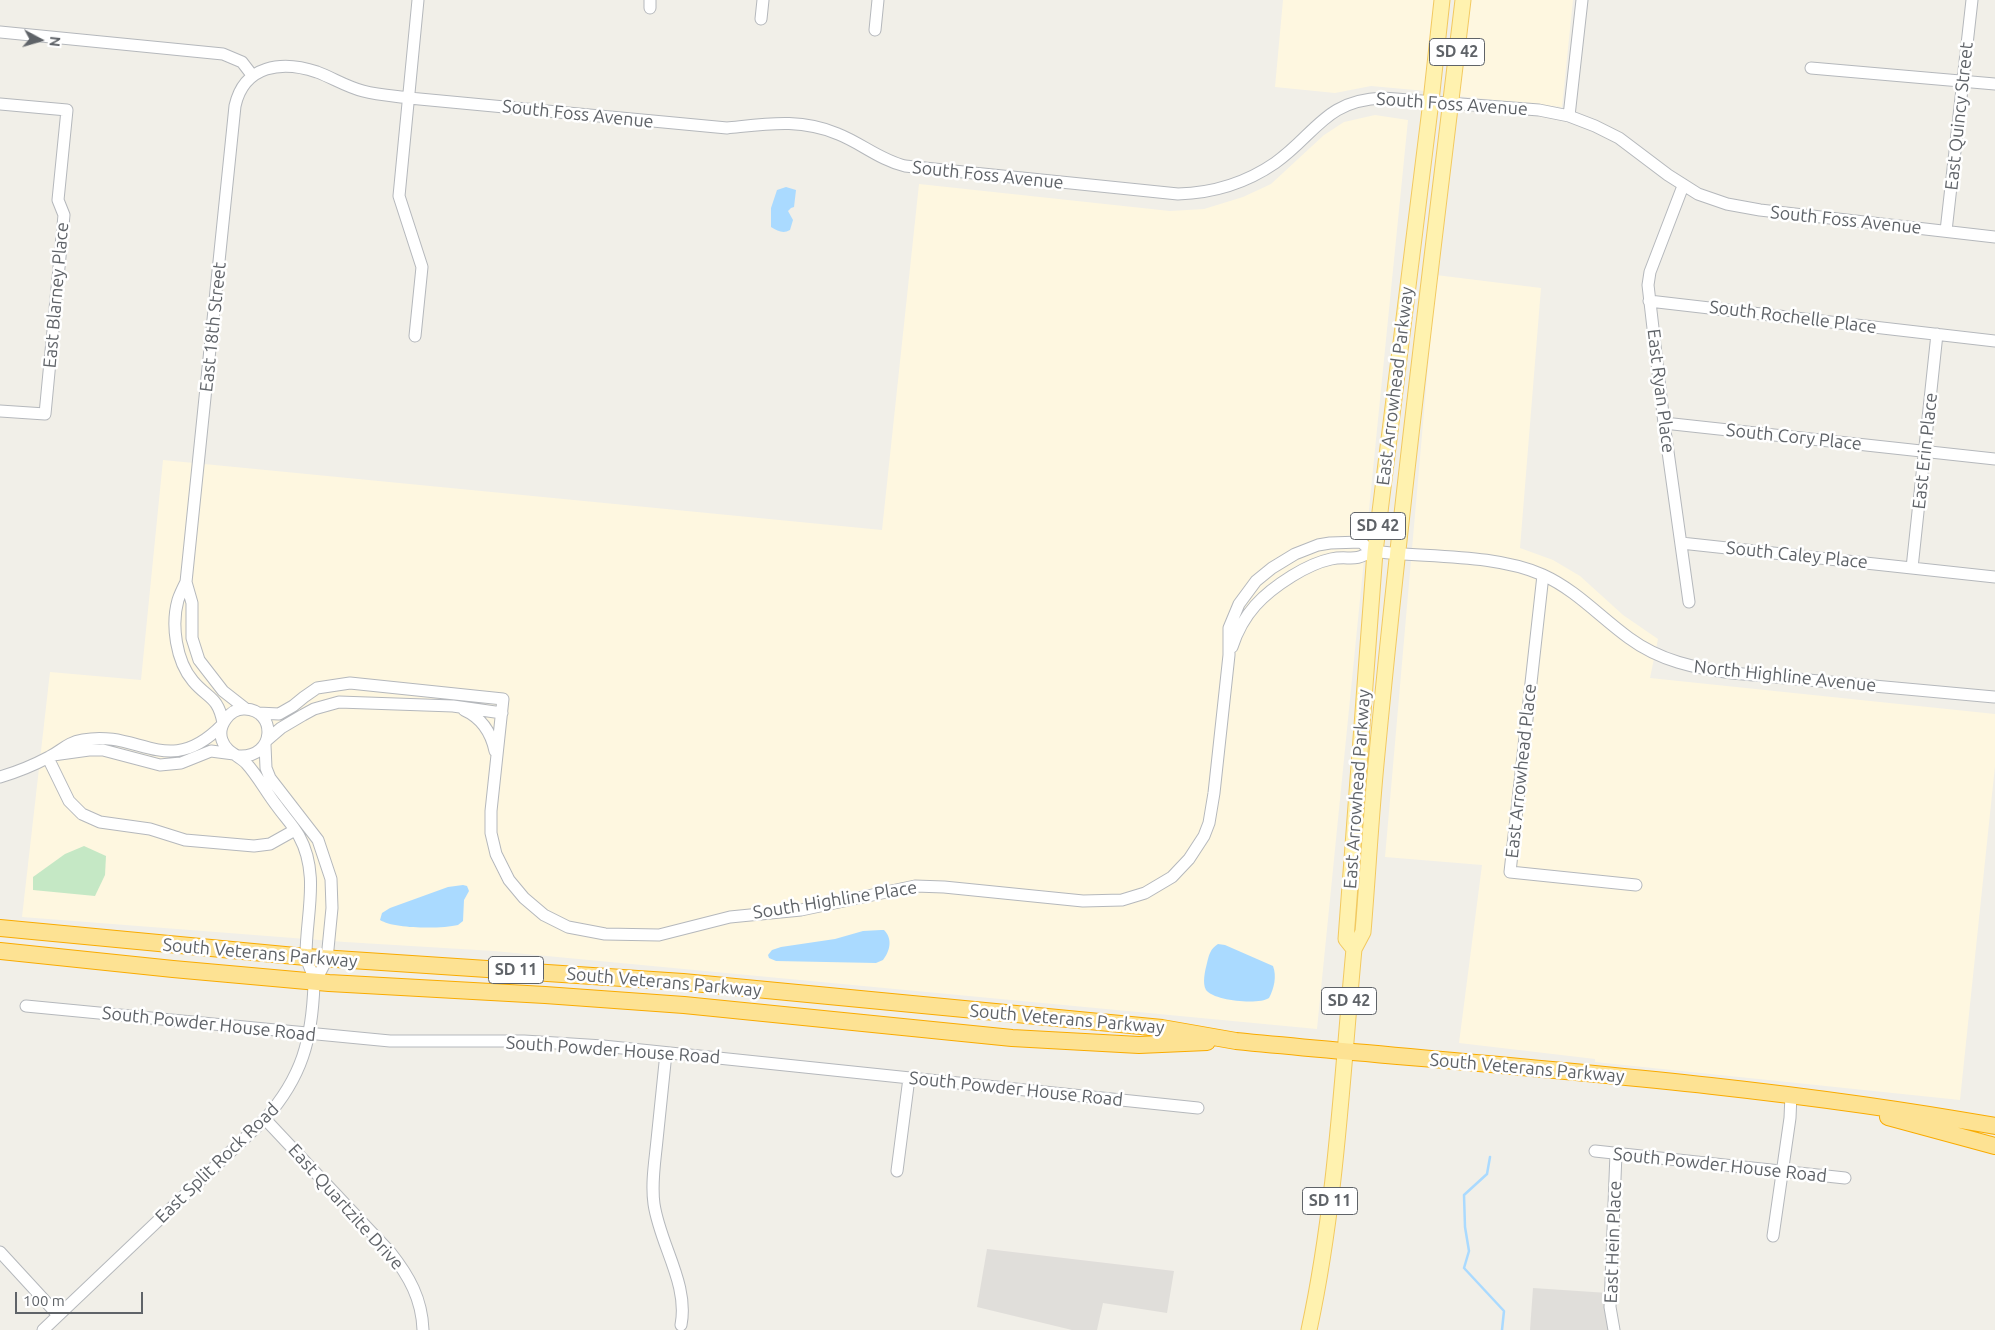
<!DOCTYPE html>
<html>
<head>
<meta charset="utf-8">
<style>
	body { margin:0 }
	#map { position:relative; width:1995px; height:1330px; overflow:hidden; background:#f1efe8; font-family:Ubuntu,sans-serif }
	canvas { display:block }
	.north { position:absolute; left:15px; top:15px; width:50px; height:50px; -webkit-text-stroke:4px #fff; paint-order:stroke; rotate:96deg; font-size:14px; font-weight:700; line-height:20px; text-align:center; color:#5f6368 }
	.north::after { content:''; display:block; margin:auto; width:18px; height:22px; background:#5f6368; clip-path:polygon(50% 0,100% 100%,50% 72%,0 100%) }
	.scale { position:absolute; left:15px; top:1292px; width:128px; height:22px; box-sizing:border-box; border:2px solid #5f6368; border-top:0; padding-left:6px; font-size:15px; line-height:18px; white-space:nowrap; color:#5f6368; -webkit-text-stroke:4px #fff; paint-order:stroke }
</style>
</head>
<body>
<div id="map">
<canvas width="1995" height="1330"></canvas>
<div class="north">N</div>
<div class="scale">100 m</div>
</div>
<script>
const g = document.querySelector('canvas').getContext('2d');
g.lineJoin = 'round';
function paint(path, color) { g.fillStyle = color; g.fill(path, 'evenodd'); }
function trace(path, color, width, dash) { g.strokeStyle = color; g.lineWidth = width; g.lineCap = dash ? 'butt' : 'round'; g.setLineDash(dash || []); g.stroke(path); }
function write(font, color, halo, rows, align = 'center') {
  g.font = font + ' Ubuntu,sans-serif'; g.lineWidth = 5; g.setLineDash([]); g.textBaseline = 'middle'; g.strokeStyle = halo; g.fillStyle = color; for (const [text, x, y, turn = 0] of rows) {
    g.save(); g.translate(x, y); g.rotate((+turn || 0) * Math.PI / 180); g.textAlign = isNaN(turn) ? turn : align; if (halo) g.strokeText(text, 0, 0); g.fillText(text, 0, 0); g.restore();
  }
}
const commercial = new Path2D(`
	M1283 0H1435L1426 91 1371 86 1335 93 1275 87Z
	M1457 0H1573L1562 107 1447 95Z
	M1375 115 1408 120 1317 1029 494 951 345 942 22 917 50 672 141 680 163 460 882 530 919 184 1170 211 1204 209 1243 197 1271 184 1324 135 1344 122Z
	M1436 275 1541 288 1520 548 1553 560 1580 576 1623 615 1658 639 1650 678 1995 714V766L1960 1100 1595 1062V1059L1459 1043 1482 865 1385 857Z`);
const industrial = new Path2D(`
	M987 1249 1174 1271 1167 1313 1103 1303 1097 1330H1072L977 1307Z
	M1533 1288 1608 1293V1330H1530Z`);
const green = new Path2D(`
	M84 846 106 856 105 875 95 896 33 890V877L65 854Z`);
const water = new Path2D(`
	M786 187 796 190 794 207 791 208 788 211 793 220 790 230C783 234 778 231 771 227V208L777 190Z
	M463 885 467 886 469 891 464 900 463 921 458 925C441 929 394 929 380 920L382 913 390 908 448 887Z
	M881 930H884C893 939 890 951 883 960L876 963 776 961 769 958 768 955 772 950 781 947 835 939 863 931Z
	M1218 944 1225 945 1273 966C1277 976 1274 989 1269 998 1259 1005 1214 1001 1206 990 1202 983 1205 971 1207 963 1209 955 1210 949 1218 944Z`);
const stream = new Path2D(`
	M1490 1157 1487 1174 1464 1195 1465 1227 1469 1251 1464 1268 1504 1311 1502 1330`);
const minor = new Path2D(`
	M650 8V0
	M761 19 763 0
	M875 30 878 0
	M0 32 223 54 242 62 252 75
	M1811 68 1995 84
	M0 104 67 110 58 200 64 215 45 414 0 411
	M1569 116 1582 0
	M1683 186 1650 272 1648 285 1664 423 1689 602
	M1946 231 1972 0
	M1649 301 1995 341
	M415 336 422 267 399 196 418 0
	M1664 423 1995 459
	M1681 543 1995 577
	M1912 568 1937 334
	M1543 575 1510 872 1636 885
	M186 582 192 603V638L199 660 223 691 246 709
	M1232 647C1243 613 1263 594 1292 576 1305 568 1317 562 1331 559 1349 555 1354 563 1371 551
	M464 710C482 718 491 732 495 751
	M258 713 279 714 293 706 304 697 317 688 350 683 503 699 491 811V833L496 854 509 880 524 898 544 915 568 927 605 934 659 935 730 917 801 910 915 886 944 887 1083 901 1122 900 1145 893 1172 877 1189 859 1204 836 1209 823 1214 793 1229 655V628L1239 604 1256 581 1272 568 1295 554 1318 545 1330 543 1361 542 1371 551C1425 558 1493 553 1543 575 1576 590 1600 617 1629 638 1660 661 1695 668 1732 673L1994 697
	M223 723C218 696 208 699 193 681 176 661 171 625 178 600 180 594 183 588 186 582L235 106C244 65 282 60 317 72 333 78 347 87 363 91 378 95 394 96 409 98L727 128C767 124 800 118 838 134 861 143 880 160 905 166L1178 194C1212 193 1246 183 1275 163 1316 134 1325 100 1383 98L1539 110 1569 116 1595 126 1619 138 1668 175 1698 194 1727 204 1760 210 1995 237
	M267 740 281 728 303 715 314 709 339 702 453 706 502 713
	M265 745 266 768 270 778 318 840 331 879 332 908 327 959 315 982
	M53 755 89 750H103L160 765 181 763 211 751 234 754
	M48 758 69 801 82 814 100 822 150 829 185 840 254 846 270 844 295 830
	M0 777C17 772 34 765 49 757 63 750 66 743 83 740 139 729 168 780 222 725
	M26 1006 390 1041H524L603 1046 1198 1108
	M666 1053C663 1082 660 1111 657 1140 655 1161 651 1183 654 1204 660 1245 689 1284 681 1325
	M265 1119 390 1252C409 1276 422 1299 423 1330
	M1595 1151 1845 1178
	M897 1171 909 1078
	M1773 1236 1790 1118 1791 1094
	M0 1252 58 1315
	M43 1330 265 1119C302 1077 312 1040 314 984 315 974 307 965 306 955 306 915 320 874 299 836 293 825 284 816 277 806 266 792 258 776 246 763 238 755 226 752 222 740 217 726 230 708 245 709 277 710 276 758 239 756
	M1614 1330 1610 1307 1616 1153`);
const major = new Path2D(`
	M1354 949 1346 939 1375 552 1431 101 1442 0
	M1309 1330C1336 1205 1342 1077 1354 949L1363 932C1368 873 1371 813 1377 754 1401 502 1433 251 1463 0`);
const highway = new Path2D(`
	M0 928 306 957 683 982 1162 1028 1236 1041C1490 1066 1744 1081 1995 1126
	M0 951 173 969 329 983 545 995 684 1005 1012 1038 1139 1045 1207 1042
	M1888 1117 1995 1146`);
const shields = [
	[1457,52,55],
	[1378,526,55],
	[516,970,55],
	[1349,1001,55],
	[1330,1201,55]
];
const shieldNames = [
	["SD 42",1457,52],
	["SD 42",1378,526],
	["SD 11",516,970],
	["SD 42",1349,1001],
	["SD 11",1330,1201]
];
const streetNames = [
	["South Foss Avenue",1452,104,4],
	["South Foss Avenue",578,114,6],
	["East Quincy Street",1959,116,-84],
	["South Foss Avenue",988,175,6],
	["South Foss Avenue",1846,220,6],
	["East Blarney Place",56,295,-85],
	["South Rochelle Place",1793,317,7],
	["East 18th Street",213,327,-84],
	["East Arrowhead Parkway",1395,386,-83],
	["East Ryan Place",1661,391,83],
	["South Cory Place",1794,437,6],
	["East Erin Place",1925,451,-84],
	["South Caley Place",1797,555,6],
	["North Highline Avenue",1785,676,6],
	["East Arrowhead Place",1521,771,-84],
	["East Arrowhead Parkway",1357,789,-86],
	["South Highline Place",835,900,-9],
	["South Veterans Parkway",260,953,5],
	["South Veterans Parkway",664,982,5],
	["South Veterans Parkway",1067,1019,5],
	["South Powder House Road",209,1024,6],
	["South Powder House Road",613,1050,4],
	["South Veterans Parkway",1527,1068,5],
	["South Powder House Road",1016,1089,6],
	["East Split Rock Road",217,1163,-44],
	["South Powder House Road",1720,1165,6],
	["East Quartzite Drive",346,1207,48],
	["East Hein Place",1613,1242,-88]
];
paint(commercial, '#fef7e0');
paint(industrial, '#e0deda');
paint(green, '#c5e8c5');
paint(water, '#aadaff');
trace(stream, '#aadaff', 2.5);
trace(minor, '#b5b8bc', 13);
trace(major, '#f2c960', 17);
trace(highway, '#f9ab00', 18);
trace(minor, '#fff', 11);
trace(major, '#fff2af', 15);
trace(highway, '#fde293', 16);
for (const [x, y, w] of shields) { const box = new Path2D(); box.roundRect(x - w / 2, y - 13.5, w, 27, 4); g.fillStyle = '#fff'; g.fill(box); trace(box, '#5f6368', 1); }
write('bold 16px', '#5f6368', null, shieldNames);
write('18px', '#5f6368', '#fff', streetNames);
</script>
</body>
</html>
